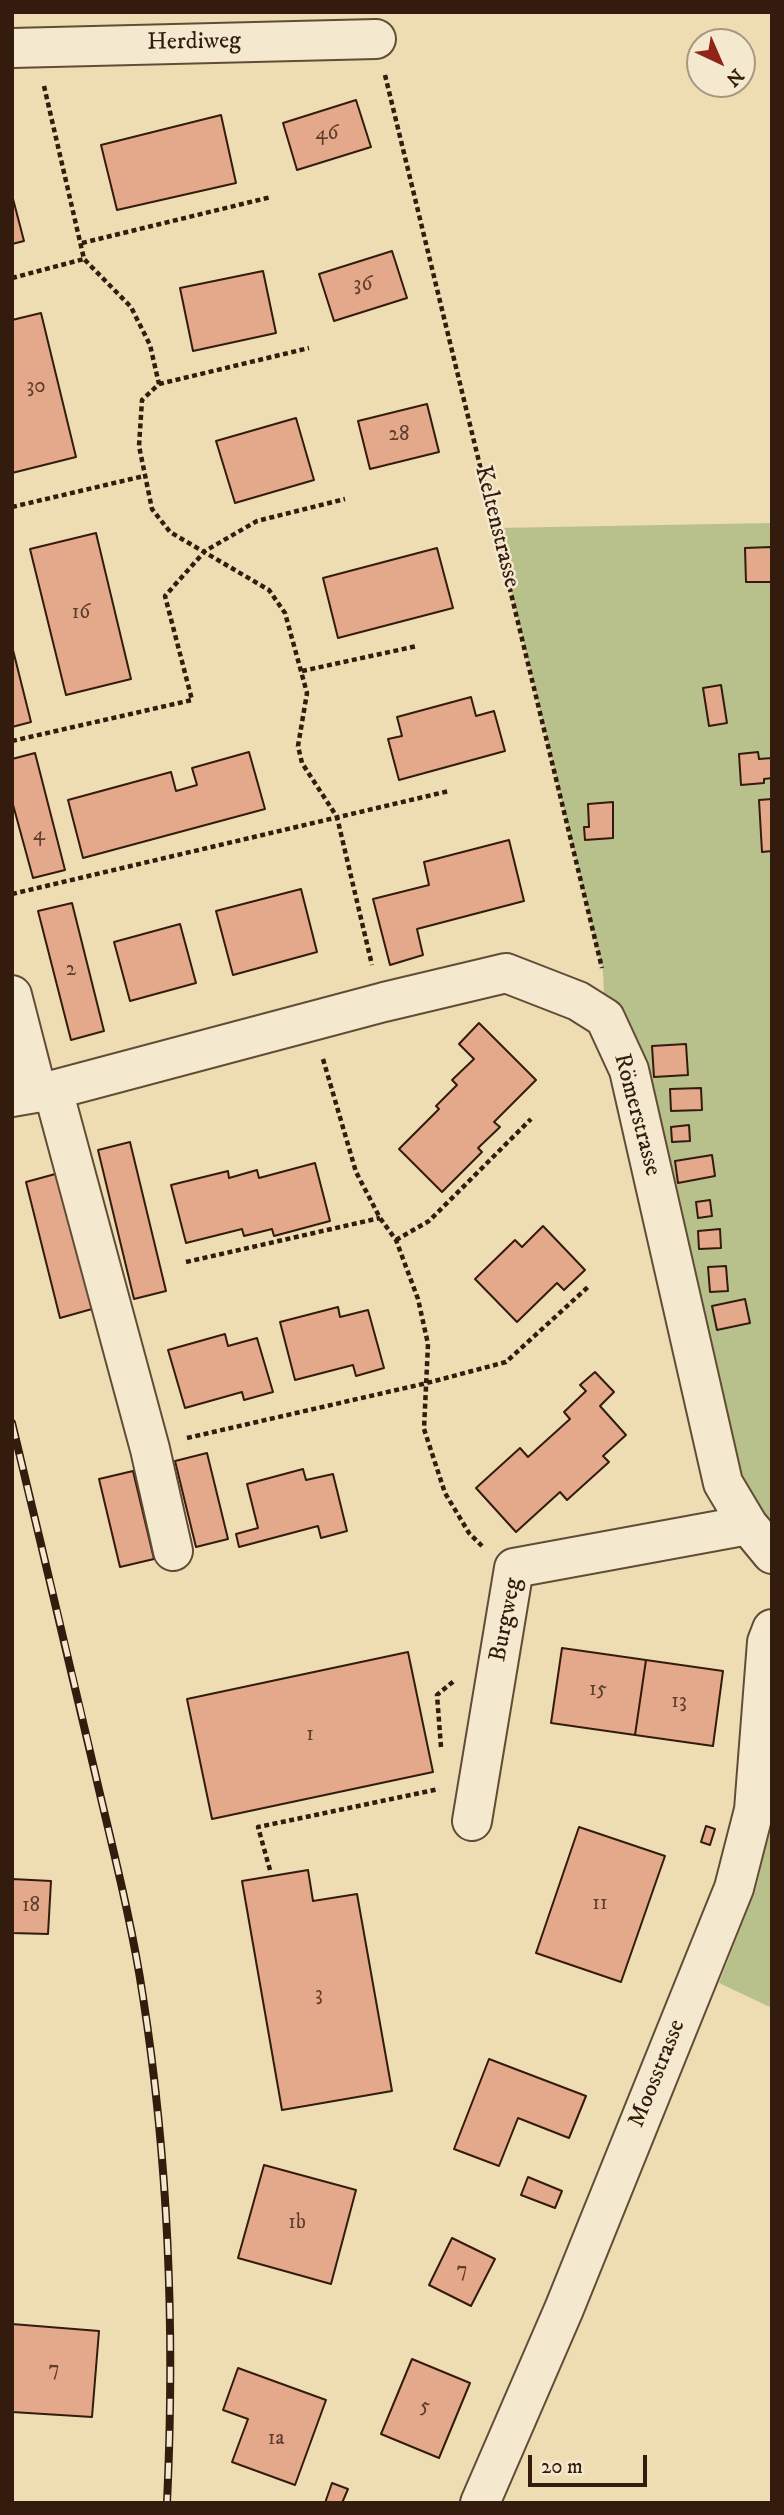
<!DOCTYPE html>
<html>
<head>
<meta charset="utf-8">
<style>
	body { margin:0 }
	#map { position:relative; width:784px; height:2515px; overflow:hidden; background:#eeddb3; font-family:"IM FELL DW Pica",serif }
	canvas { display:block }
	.frame { position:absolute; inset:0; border:14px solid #331b0d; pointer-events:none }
	.north { position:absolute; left:686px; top:28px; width:70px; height:70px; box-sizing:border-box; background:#f4e9ce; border:2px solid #a79781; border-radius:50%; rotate:136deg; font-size:19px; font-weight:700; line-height:28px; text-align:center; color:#331b0d }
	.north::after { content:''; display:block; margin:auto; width:24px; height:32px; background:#8f2418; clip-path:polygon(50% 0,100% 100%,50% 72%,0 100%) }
	.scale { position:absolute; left:528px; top:2455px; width:119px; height:32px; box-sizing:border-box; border:4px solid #331b0d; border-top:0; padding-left:9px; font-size:21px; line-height:24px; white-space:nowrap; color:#331b0d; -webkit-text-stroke:5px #f4e9ce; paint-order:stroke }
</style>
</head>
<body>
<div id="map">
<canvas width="784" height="2515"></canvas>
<div class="frame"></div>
<div class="north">N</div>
<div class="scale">20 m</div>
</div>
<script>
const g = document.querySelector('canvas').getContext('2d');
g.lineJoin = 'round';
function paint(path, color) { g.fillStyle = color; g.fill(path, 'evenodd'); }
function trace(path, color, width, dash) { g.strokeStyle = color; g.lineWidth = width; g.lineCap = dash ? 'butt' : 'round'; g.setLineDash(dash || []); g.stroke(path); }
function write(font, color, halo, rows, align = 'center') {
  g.font = font + ' "IM FELL DW Pica",serif'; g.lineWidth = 5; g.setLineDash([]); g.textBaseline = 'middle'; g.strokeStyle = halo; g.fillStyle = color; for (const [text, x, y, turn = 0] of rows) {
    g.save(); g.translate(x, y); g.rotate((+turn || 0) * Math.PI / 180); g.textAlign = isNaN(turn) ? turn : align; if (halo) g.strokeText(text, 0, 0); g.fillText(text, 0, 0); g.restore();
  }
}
const green = new Path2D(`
	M772 523V1554L748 1525 605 1018 603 972 496 528Z
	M772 1823V2008L719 1983 755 1891Z`);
const building = new Path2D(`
	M356 100 371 147 297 170 283 123Z
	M221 115 236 183 117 210 101 145Z
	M12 195 24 241 12 244Z
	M392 251 407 298 334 321 319 274Z
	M263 271 276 333 193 351 180 288Z
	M41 313 76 457 12 473V320Z
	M427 404 439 452 370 469 358 421Z
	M296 418 314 480 235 503 216 441Z
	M96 533 131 679 66 695 30 549Z
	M771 547 772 582H746L745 548Z
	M437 548 453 608 338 638 323 578Z
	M12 646 31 722 12 727Z
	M721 685 727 723 709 726 703 688Z
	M471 697 476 716 494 711 505 751 399 780 388 739 402 736 397 717Z
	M249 752 265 809 83 858 68 800 171 772 176 791 197 785 192 768Z
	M758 752 759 759 772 758V778L764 779V783L741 785 739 754Z
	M35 753 65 870 33 878 12 801V759Z
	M772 799V851L762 852 759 800Z
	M613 802V838L585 840 584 827H589L588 804Z
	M509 840 524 901 417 929 423 955 390 965 373 899 429 885 424 862Z
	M301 889 317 952 233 975 216 911Z
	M72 903 104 1031 71 1040 38 911Z
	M180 924 196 983 130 1001 114 942Z
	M479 1023 536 1080 494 1122 500 1127 478 1148 482 1152 442 1192 399 1149 439 1109 436 1106 457 1085 452 1080 474 1059 459 1044Z
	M686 1044 688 1075 654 1077 652 1046Z
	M701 1088 702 1110 671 1111 670 1089Z
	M689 1125 690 1141 672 1142 671 1127Z
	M130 1142 166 1291 134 1299 98 1150Z
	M712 1155 715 1176 678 1183 675 1161Z
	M315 1163 330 1221 274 1236 272 1229 244 1236 242 1229 186 1243 171 1185 228 1171 229 1178 257 1170 259 1178Z
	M59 1173 92 1309 60 1318 26 1182Z
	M710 1200 712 1216 698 1218 696 1202Z
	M543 1226 585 1270 564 1290 557 1283 517 1322 475 1279 515 1240 522 1247Z
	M720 1229 721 1248 699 1249 698 1231Z
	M726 1266 728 1291 710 1292 708 1267Z
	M745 1299 750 1323 717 1330 712 1306Z
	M338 1307 340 1317 368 1310 384 1368 356 1376 353 1365 295 1380 280 1322Z
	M225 1334 228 1346 257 1338 273 1392 244 1400 242 1392 185 1408 168 1350Z
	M595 1372 614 1392 600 1406 626 1435 603 1456 609 1462 567 1500 560 1492 516 1532 476 1488 520 1448 528 1457 570 1419 564 1412 586 1391 580 1385Z
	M207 1453 228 1539 196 1547 175 1461Z
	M303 1469 306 1480 333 1474 347 1531 321 1538 318 1526 239 1547 236 1534 258 1528 247 1484Z
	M133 1471 154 1559 120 1567 99 1479Z
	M562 1648 646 1660 635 1735 551 1723Z
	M408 1652 433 1772 212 1819 187 1699Z
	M646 1660 723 1671 713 1746 635 1735Z
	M706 1826 715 1829 710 1845 701 1842Z
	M579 1827 665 1856 621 1982 536 1953Z
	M308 1870 313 1901 357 1894 392 2091 282 2110 242 1881Z
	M12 1879 51 1881 48 1934 12 1933Z
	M489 2059 586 2096 569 2138 518 2118 499 2166 454 2149Z
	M264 2165 356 2190 331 2284 238 2258Z
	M528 2177 562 2191 555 2208 521 2195Z
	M452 2238 495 2259 471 2306 429 2285Z
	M12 2324 99 2331 92 2417 12 2412Z
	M412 2359 470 2383 439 2458 381 2434Z
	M238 2368 326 2400 295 2485 232 2462 248 2419 223 2410Z
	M332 2483 348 2489 342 2503H325Z`);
const path = new Path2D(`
	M385 75 602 968
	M44 86 84 259 131 307 150 345 159 384 142 400 139 446 152 509 170 532 269 590 285 613 307 693 298 746 302 763 337 817 372 965
	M82 243 271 197
	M12 278 84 259
	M159 384 309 348
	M12 507 144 476
	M302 671 417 646
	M12 741 192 700 165 596 205 551 257 521 345 499
	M12 894 449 791
	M323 1059 356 1172 380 1218 396 1240 418 1299 428 1344 424 1429 445 1493 469 1533 482 1546
	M396 1240 429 1221 531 1119
	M186 1262 380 1218
	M187 1438 427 1383 506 1362 589 1286
	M441 1747 437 1695 455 1680
	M270 1870 258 1827 439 1789`);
const minor = new Path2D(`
	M12 48 376 39
	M12 995 37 1092
	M53 1090 150 1449 173 1551
	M12 1097 53 1090 384 1002 506 973 578 1001 605 1018 629 1070 723 1483 748 1525 772 1554
	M472 1821 514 1568 748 1525
	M480 2503 564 2309 734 1888 754 1810 767 1642 772 1629`);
const rail = new Path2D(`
	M12 1423C40 1541 69 1659 96 1777 113 1850 132 1923 143 1997 169 2164 175 2334 167 2503`);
const numberNames = [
	["46",327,135],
	["36",363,286],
	["30",36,388],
	["28",399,436],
	["16",81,614],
	["4",39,836],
	["2",71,971],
	["15",598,1691],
	["13",679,1703],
	["1",310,1736],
	["11",600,1905],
	["18",31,1907],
	["3",319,1996],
	["1b",297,2224],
	["7",462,2272],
	["7",54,2371],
	["5",425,2408],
	["1a",276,2440]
];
const streetNames = [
	["Herdiweg",194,43,-1],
	["Keltenstrasse",496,527,76],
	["Römerstrasse",636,1115,75],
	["Burgweg",507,1620,-79],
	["Moosstrasse",658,2074,-68]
];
paint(green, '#b8c18c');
paint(building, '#e4a88a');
trace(building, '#331b0d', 2);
trace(minor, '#624c36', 42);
trace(path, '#331b0d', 4.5, [5, 3.5]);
trace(minor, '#f4e9ce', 38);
trace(rail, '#331b0d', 8);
trace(rail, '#f4e9ce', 5, [16]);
write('21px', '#5f3e2c', null, numberNames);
write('24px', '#331b0d', '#f4e9ce', streetNames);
</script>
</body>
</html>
